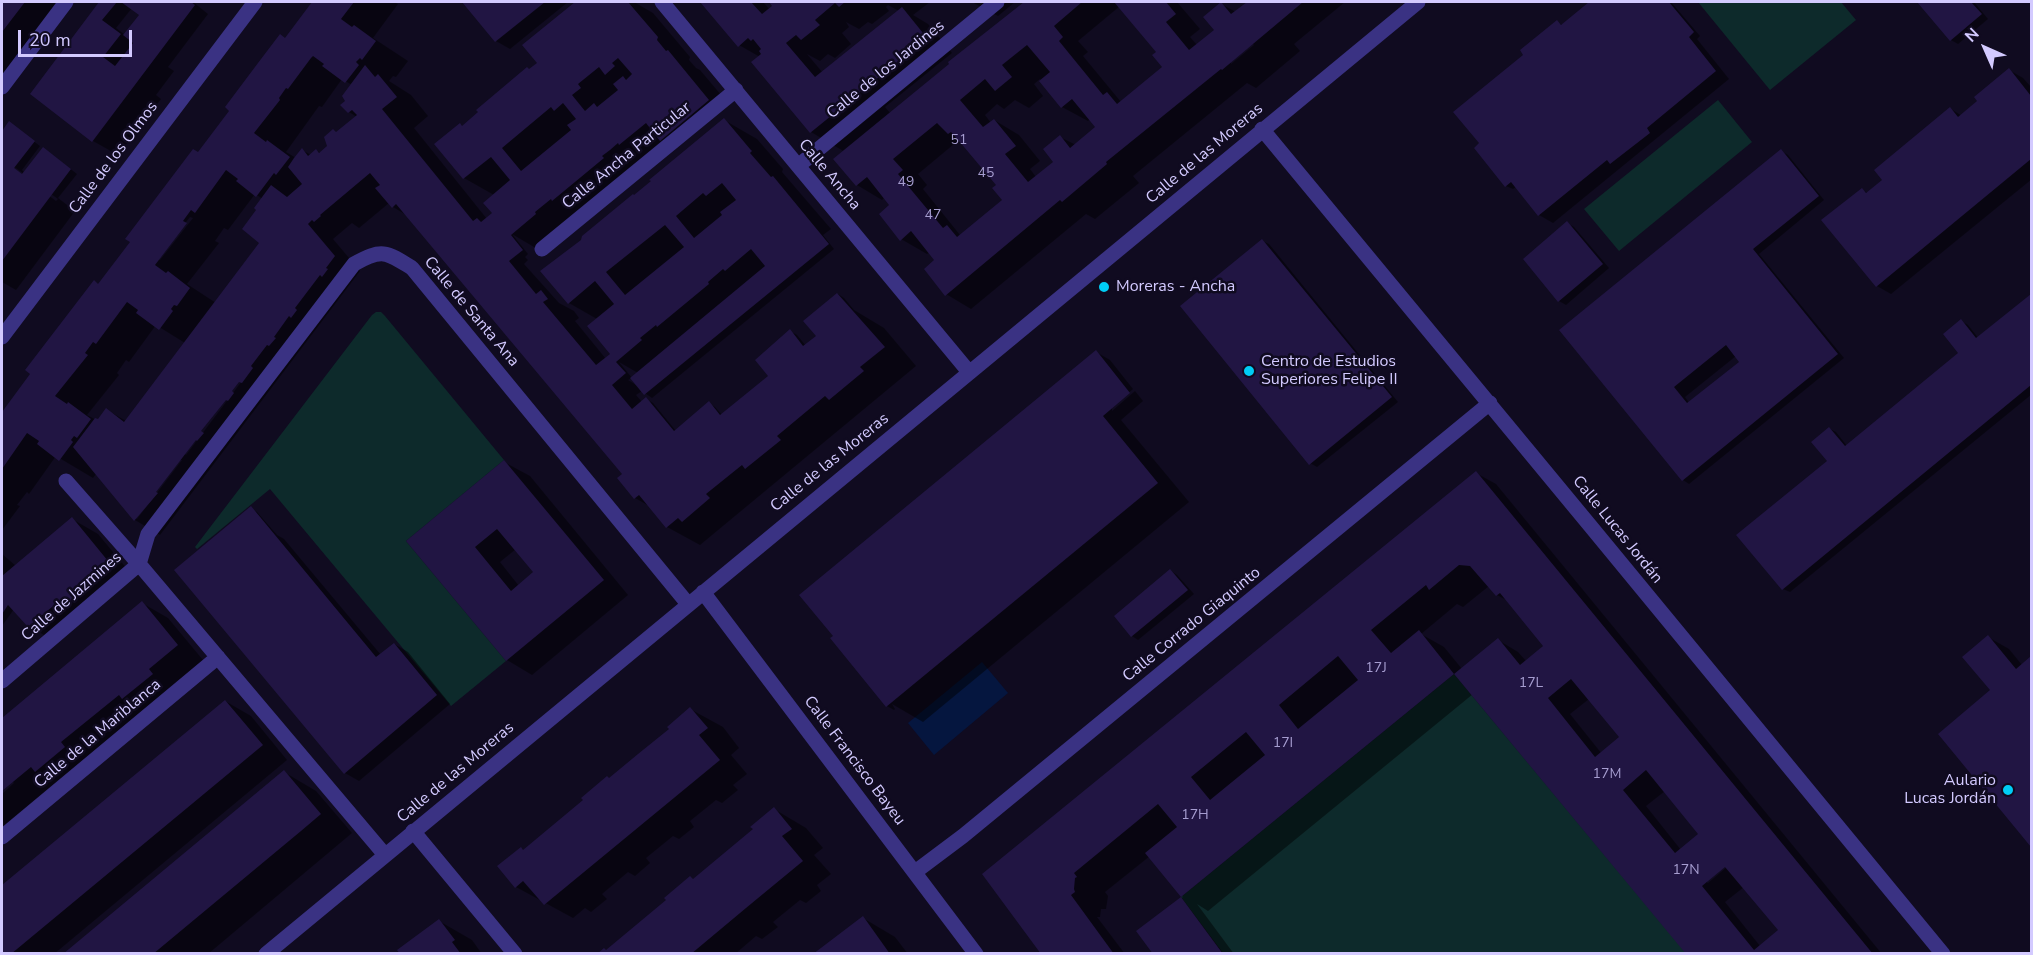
<!DOCTYPE html>
<html>
<head>
<meta charset="utf-8">
<style>
	body { margin:0 }
	#map { position:relative; width:2033px; height:955px; overflow:hidden; background:#100b20; font-family:"Nunito Sans",sans-serif }
	canvas { display:block }
	.frame { position:absolute; inset:0; border:3px solid #d3caff; pointer-events:none }
	.north { position:absolute; left:1955px; top:18px; width:60px; height:60px; -webkit-text-stroke:4px #100b20; paint-order:stroke; rotate:315deg; font-size:16px; font-weight:700; line-height:24px; text-align:center; color:#d3caff }
	.north::after { content:''; display:block; margin:auto; width:21px; height:27px; background:#d3caff; clip-path:polygon(50% 0,100% 100%,50% 72%,0 100%) }
	.scale { position:absolute; left:18px; top:30px; width:114px; height:27px; box-sizing:border-box; border:3px solid #d3caff; border-top:0; padding-left:8px; font-size:18px; line-height:21px; white-space:nowrap; color:#d3caff; -webkit-text-stroke:4px #100b20; paint-order:stroke }
</style>
</head>
<body>
<div id="map">
<canvas width="2033" height="955"></canvas>
<div class="frame"></div>
<div class="north">N</div>
<div class="scale">20 m</div>
</div>
<script>
const g = document.querySelector('canvas').getContext('2d');
g.lineJoin = 'round';
function paint(path, color) { g.fillStyle = color; g.fill(path, 'evenodd'); }
function trace(path, color, width, dash) { g.strokeStyle = color; g.lineWidth = width; g.lineCap = dash ? 'butt' : 'round'; g.setLineDash(dash || []); g.stroke(path); }
function write(font, color, halo, rows, align = 'center') {
  g.font = font + ' "Nunito Sans",sans-serif'; g.lineWidth = 5; g.setLineDash([]); g.textBaseline = 'middle'; g.strokeStyle = halo; g.fillStyle = color; for (const [text, x, y, turn = 0] of rows) {
    g.save(); g.translate(x, y); g.rotate((+turn || 0) * Math.PI / 180); g.textAlign = isNaN(turn) ? turn : align; if (halo) g.strokeText(text, 0, 0); g.fillText(text, 0, 0); g.restore();
  }
}
const green = new Path2D(`
	M1698 2H1841L1856 20 1770 90Z
	M1718 100 1752 142 1619 251 1584 209Z
	M376 312H381L385 316 504 460 406 541 506 661 451 706 270 489 197 549 195 547 372 315Z
	M1454 674 1686 953H1223L1181 897Z`);
const water = new Path2D(`
	M982 662 1008 693 934 755 908 723Z`);
const shadow = new Path2D(`
	M2 2H71L2 94Z
	M101 2H193L208 14 168 67 174 71 156 95 161 99 118 155 93 141 77 34ZM132 8 141 15 125 35 116 28Z
	M314 2H398L396 3 398 4 373 38 408 61 396 77 393 76 389 81 411 95 428 116 414 128 487 219 494 213V195L464 178 436 145 463 127 540 63 525 46 578 2H634L653 13 690 57 689 60 696 68 700 70 727 102 544 253 512 234 528 254 525 257 528 260 524 264 559 303 574 311 579 318 575 321 606 359 612 354 597 319 569 303 582 241 724 120 757 139 783 169 782 172 831 229 823 235 834 249 652 398 642 391 636 395 642 402 646 399 653 403 676 431 709 403 715 407 722 415 771 376 790 331 797 335 806 346 818 337 838 294 844 298 854 310 884 328 916 366 700 545 667 527 651 507 635 498 619 479 624 475 408 216 393 207 389 203 359 228 352 223 333 239 360 271 160 535 135 520 96 474 93 478 56 456 29 494 27 492 17 505 20 506 2 530V414ZM342 79 352 85 347 101 349 112 357 117 337 133 329 146 321 153 317 151 311 155 302 150 296 158 286 152 319 106 322 107ZM255 194 263 199 259 210 261 242 216 303 187 284 219 243 215 241 224 228 228 230ZM190 217 193 218 160 260H156ZM156 325 185 343 126 421 107 410 98 421 87 415 119 375 117 373 126 360 129 362ZM619 362 638 373 632 378ZM241 377H245L186 455 184 453ZM632 378 638 386 628 380ZM178 460H182L137 519 135 518Z
	M464 2H568L510 49 496 41Z
	M702 2H763L770 10 774 6 772 2H930L913 15 928 24 952 53 885 107 891 114 1027 2H1177L1200 29 1190 37 1197 45 1216 30 1221 4 1236 12 1250 2H1345L1294 44 1300 51 1256 88 1247 83 1133 176 1139 183 1095 219 1086 214 971 309 946 294 936 260 930 252 927 254 901 239 891 205 885 197 882 200 857 185 845 152 811 132 760 57 739 45ZM888 5 899 11 823 73 807 54 820 61 828 54 835 58 851 44 842 33 849 27 846 22 859 29 868 22 872 24 889 11 886 7ZM1120 6 1158 52 1165 68 1121 102 1083 56 1088 52 1078 41ZM1252 43 1254 45 1231 64V60ZM1040 79 1062 107 1088 121 1090 119 1097 128 1076 145 1060 137 1055 162 1036 177 1030 169 1040 161 1019 135 994 120 991 123 985 115 997 104 1004 109 1015 100 1029 108 1043 96 1034 84ZM960 139 998 185 1004 200 960 235 923 189 927 185 918 174Z
	M972 2H1015L998 16Z
	M1591 2H1671L1700 36 1697 39 1729 79 1553 223 1539 215 1516 187 1513 189 1506 186 1481 143 1525 55 1557 22 1562 25Z
	M1919 2H1974L1988 19 1958 44 1951 40Z
	M2009 70 2023 78 2032 88V179L1891 294 1877 286 1862 190 1868 193 1884 180 1951 109 1962 116Z
	M9 123 40 146 22 170 25 173 50 153 77 174 58 198 75 211 16 290 2 282V134ZM9 163 58 199 56 201 8 165Z
	M1781 151 1788 155 1824 200 1759 254 1844 358 1689 484 1683 480 1561 330ZM1736 356 1741 363 1690 404 1685 397Z
	M1567 223 1574 227 1609 268 1566 305 1559 301Z
	M1262 241 1269 244 1398 402 1317 467 1310 463Z
	M2032 295V394L1790 592 1783 589 1829 461 1830 429 1836 432 1847 446 1960 353 1961 321 1968 325 1979 339Z
	M1096 352 1110 360 1133 389 1112 407V411L1135 391 1143 401 1121 420 1189 502 923 722 892 704 895 709 894 710 887 706 832 639Z
	M504 462 530 476 628 595 532 675 507 660 408 541ZM516 549 535 572 519 586 500 562Z
	M1476 473 1496 484 1882 954H1687L1473 694 1208 911 1197 904 1234 954H1155L1138 931 1183 897 1150 856 1105 892 1108 896 1106 909H1101L1100 917H1097L1125 954H1043L984 874ZM1489 586 1497 595 1510 602 1544 645 1527 662 1518 652 1498 640 1462 669 1444 647 1421 634 1457 604 1463 607ZM1589 699 1622 737 1602 754 1570 714ZM1665 791 1701 834 1681 850 1646 806ZM1732 859 1734 861 1708 883 1705 881ZM1744 887 1780 930 1760 946 1725 902Z
	M251 508 257 512 277 535 284 539 381 655 394 644 408 652 450 704 359 781 345 773 196 593Z
	M72 519 98 534 133 576 54 641 29 626 14 609 2 626V554L16 566Z
	M1171 571 1177 575 1194 594 1138 640 1132 636Z
	M142 603 168 618 203 660 2 827V794L14 783 12 781 2 790V719Z
	M1988 637 2009 649 2022 665 2032 658V844L1940 734 1992 691Z
	M225 701 251 716 287 760 54 954H2V887Z
	M690 709 723 727 739 748 731 755 747 774 733 785 738 790 722 803 716 800 690 821 694 827 679 839 673 836 646 858 650 863 635 876 628 872 602 894 607 899 591 912 585 908 573 918 516 887 524 850 671 729Z
	M284 772 316 791 352 833 208 954H65Z
	M774 809 806 828 823 848 814 855 831 874 817 885 821 891 806 903 800 900 773 922 778 927 762 939 756 936 735 954H599L607 951 755 829Z
	M863 918 895 937 908 954H815Z
	M439 921 472 940 482 954H402Z`);
const building = new Path2D(`
	M2 2H25L2 32Z
	M99 2H117L102 20 121 34 103 57 115 66 133 43 123 35 139 15 121 2H191L195 5 92 142 30 94Z
	M312 2H354L341 19 352 27 354 25 376 41 362 60 360 58 356 62 359 65 345 83 322 66 324 64 313 56 311 58 288 89 286 88 279 98 280 100 254 133 266 142 267 140 290 157 276 175 274 173 256 197 236 181 238 179 226 170 195 213 191 210 183 221 187 223 155 265 166 273 168 271 190 288 177 306 174 305 171 309 173 311 159 330 136 313 138 310 127 302 96 344 93 342 85 353 88 355 55 396 67 404 68 402 91 419 77 438 74 436 71 440 73 442 59 461 37 444 39 441 27 433 2 469V412L30 374 25 370 94 280 98 284 130 242 125 239 193 149 198 152 229 111 225 107 258 63 280 34 285 38Z
	M462 2H545L495 42Z
	M575 2H628L658 37 657 40 666 51 668 50 709 100 660 141 646 123 619 145 618 143 610 150 602 156 604 158 552 201 551 199 535 212 536 214 511 235 523 250 509 261 536 294 541 290 548 299 543 302 596 365 610 354 587 326 614 304 595 281 568 304 540 271 581 240 582 236 633 194 634 195 651 181 649 180 724 118 750 149 752 151 750 153 771 177 773 176 829 244 644 395 630 378 765 266 751 249 725 271 723 269 708 282 709 284 657 327 656 325 640 338 642 340 616 362 626 373 612 385 632 409 646 397 674 431 709 401 720 415 768 376 755 360 790 329 803 346 816 336 803 321 837 293 885 347 860 367 864 371 829 400 825 396 777 436 781 440 745 469 742 465 706 494 710 498 682 522 678 518 666 528 639 495 634 499 617 478 622 474 396 204 392 208 375 188 380 185 370 173 320 215 321 216 314 222 312 220 308 224 335 256 326 268 328 269 322 277 320 275 295 308 297 310 291 318 289 316 274 337 276 338 269 346 267 345 251 366 253 368 242 383 239 382 232 391 234 393 228 401 226 400 201 431 204 433 197 441 196 440 156 492 158 493 134 521 73 447 95 418 98 419 106 408 124 422 259 243 242 229 256 210 254 208 271 185 287 197 302 184 288 167 294 158 302 148 308 156 316 149 319 153 327 146 324 137 333 129 336 132 357 115 352 110 348 113 340 105 345 101 342 96 365 65 375 77 378 74 397 97 382 109 473 221 477 218 481 222 492 213 483 203 510 180 491 157 463 179 434 144 460 123 462 126 478 112 476 110 527 67 529 69 537 63 522 45ZM618 58 632 74 626 80 623 76 613 84 618 90 597 107 594 103 585 111 572 95 581 88 578 84 599 67 605 75 615 66 612 63ZM563 103 576 119 567 125 571 130 521 171 502 148 551 107 554 111ZM722 183 736 200 720 212 722 215 694 238 676 216 703 193 706 196ZM665 225 684 247 625 295 606 272Z
	M700 2H751L762 14 772 6 769 2H845L839 7 835 3 815 20 820 25 801 40 796 35 786 43 815 77 902 7 927 38 810 133 751 62 761 54 759 51 761 49 753 39 751 41 748 38 738 47Z
	M1024 2H1082L1054 26 1063 37 1059 41 1103 95 1107 92 1117 104 1162 67 1152 55 1156 52 1114 2H1166L1176 14 1166 22 1189 50 1214 30 1203 17 1221 2 1231 14 1247 2H1303L1222 70 1221 69 1106 162 1107 164 1062 202 1060 200 945 296 924 269 934 260 911 231 900 241 879 214 889 205 867 177 856 186 833 159 949 64 948 62ZM1027 45 1050 72 1039 81 1061 108 1072 99 1095 127 1070 148 1060 135 1043 149 1053 162 1028 182 1005 154 1016 146 994 119 983 127 960 100 985 79 995 91 1012 77 1002 65ZM937 123 948 134 951 132 959 141 996 185 992 188 1002 200 957 237 947 225 943 228 898 174 903 170 893 159Z
	M1589 2H1669L1694 32 1689 37 1716 71 1647 128 1650 133 1610 164 1607 160 1538 216 1511 182 1505 187 1474 148 1479 143 1453 112 1523 55 1520 50 1557 20 1561 25Z
	M1917 2H1971L1982 14 1950 41Z
	M2009 68 2031 96V159L1876 287 1821 220 1862 188 1866 193 1882 180 1874 170 1950 107 1958 117 1977 101 1974 97Z
	M9 121 35 141 14 168 22 174 43 147 71 169 2 261V131Z
	M1781 149 1819 196 1753 249 1838 354 1682 481 1559 330ZM1726 345 1739 362 1687 403 1674 387Z
	M1567 221 1603 264 1558 302 1523 259Z
	M1262 239 1392 397 1309 465 1180 306Z
	M2031 294V385L1782 590 1736 535 1827 461 1811 442 1829 427 1845 446 1958 353 1943 334 1961 319 1976 338Z
	M1096 350 1130 393 1103 416 1158 483 886 707 830 638 833 636 799 595Z
	M504 460 604 580 506 661 406 541ZM497 529 533 572 511 591 475 547Z
	M1476 471 1873 954H1686L1454 674 1498 638 1520 665 1543 646 1500 593 1496 596 1470 566 1459 565 1429 590 1426 585 1371 630 1391 653 1419 630 1454 674 1181 897 1145 853 1177 827 1158 804 1074 873 1077 877 1075 878 1074 889 1075 892 1071 895 1114 954H1041L982 874ZM1338 656 1358 680 1298 729 1279 705ZM1571 679 1619 737 1595 757 1548 698ZM1246 732 1265 755 1210 800 1191 777ZM1646 770 1698 834 1675 853 1623 790ZM1725 867 1778 930 1754 950 1702 886Z
	M251 506 376 657 394 643 437 695 344 774 174 570Z
	M72 517 108 561 83 581 88 587 56 613 52 607 28 627 8 605 2 614V576Z
	M1170 569 1188 590 1131 637 1114 616Z
	M142 601 178 645 149 669 153 674 122 699 119 695 61 742 65 747 35 772 31 767 2 791V718Z
	M1988 635 2016 669 2031 656V847L1938 734 1990 690 1962 657Z
	M225 700 263 745 11 954H2V885Z
	M690 707 708 728 699 735 720 760 544 905 523 881 515 888 497 866 521 847 523 850 583 800 581 798 607 776 609 778 638 754 669 729 667 727Z
	M284 770 321 814 301 831 153 954H63Z
	M774 807 792 829 782 836 803 861 746 908 691 954H597L604 948 606 950 666 900 664 898 690 876 693 879 753 829 750 827Z
	M1181 897 1223 954H1153L1136 931Z
	M863 916 890 954H813Z
	M439 919 455 940 452 942 461 954H400L397 950Z`);
const street = new Path2D(`
	M662 2 969 372
	M2 87 66 2
	M1262 129C1491 403 1715 679 1943 954
	M798 166 997 2
	M542 249 736 90
	M2 337 255 2
	M66 481 139 564 385 855
	M703 592 976 954
	M2 681 139 564 148 534 354 264C382 248 387 252 412 268L688 604
	M413 831 515 954
	M2 837 218 657
	M915 872 963 836 1490 403
	M266 954 1418 2`);
const markers = [
	[1104,287,6,"#00cdf5"],
	[1249,371,6,"#00cdf5"],
	[2008,790,6,"#00cdf5"]
];
const numberNames = [
	["51",959,141],
	["45",986,174],
	["49",906,183],
	["47",933,216],
	["17J",1376,669],
	["17L",1531,684],
	["17I",1283,744],
	["17M",1607,775],
	["17H",1195,816],
	["17N",1686,871]
];
const streetNames = [
	["Calle de los Jardines",886,70,-39],
	["Calle de las Moreras",1205,154,-40],
	["Calle Ancha Particular",627,156,-39],
	["Calle de los Olmos",114,158,-53],
	["Calle Ancha",829,175,50],
	["Calle de Santa Ana",471,312,50],
	["Calle de las Moreras",830,463,-39],
	["Calle Lucas Jordán",1617,530,51],
	["Calle de Jazmines",72,597,-41],
	["Calle Corrado Giaquinto",1192,625,-39],
	["Calle de la Mariblanca",98,734,-40],
	["Calle Francisco Bayeu",854,761,53],
	["Calle de las Moreras",456,773,-40]
];
const poiNames = [
	["Moreras - Ancha",1116,287],
	["Centro de Estudios",1261,362],
	["Superiores Felipe II",1261,380],
	["Aulario",1996,781,"right"],
	["Lucas Jordán",1996,799,"right"]
];
paint(green, '#0d2a2b');
paint(water, '#05163f');
paint(shadow, '#0007');
paint(building, '#211543');
trace(street, '#3a3283', 15);
for (const [x, y, r, color] of markers) { const dot = new Path2D(); dot.arc(x, y, r, 0, 2 * Math.PI); g.fillStyle = color; g.fill(dot); trace(dot, '#100b20', 2); }
write('14px', '#a69dd0', null, numberNames);
write('16px', '#d3caff', '#100b20', streetNames);
write('16px', '#d3caff', '#100b20', poiNames, 'left');
</script>
</body>
</html>
